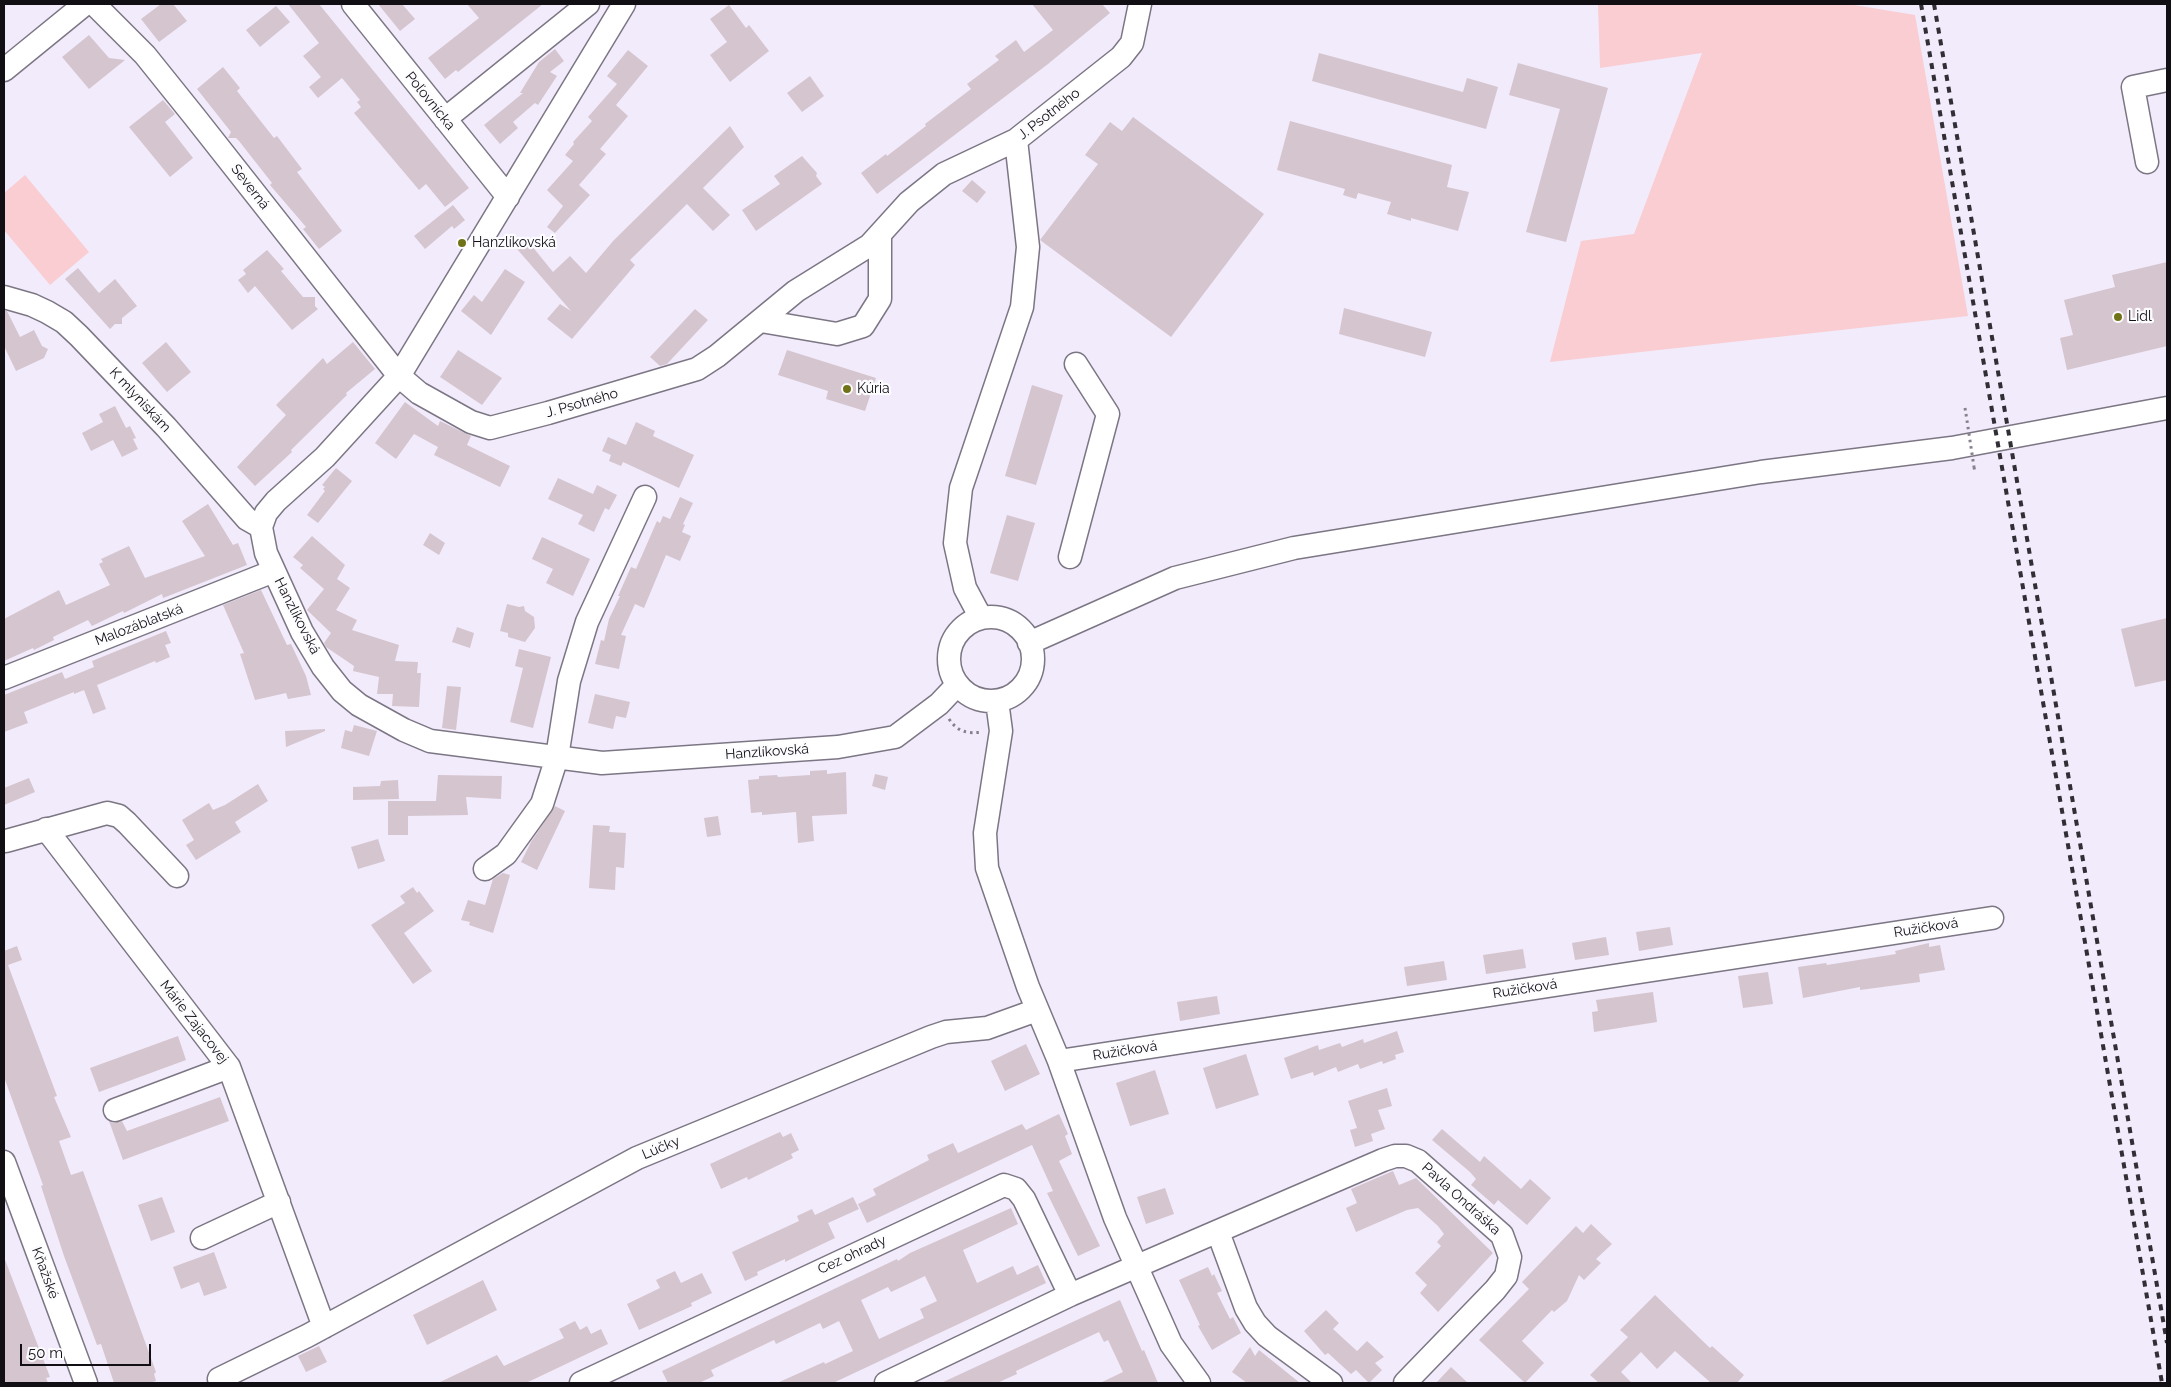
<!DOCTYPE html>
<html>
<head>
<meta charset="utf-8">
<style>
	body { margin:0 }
	#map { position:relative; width:2171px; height:1387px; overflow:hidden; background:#f2ebfb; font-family:Raleway,sans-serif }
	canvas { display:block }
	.frame { position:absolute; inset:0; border:5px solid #120f14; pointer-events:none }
	.scale { position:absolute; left:20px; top:1344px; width:131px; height:22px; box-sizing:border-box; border:2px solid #120f14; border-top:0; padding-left:6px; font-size:15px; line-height:18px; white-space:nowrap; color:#120f14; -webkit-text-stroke:4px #fcfbfe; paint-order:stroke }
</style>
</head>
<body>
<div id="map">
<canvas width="2171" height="1387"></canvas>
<div class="frame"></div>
<div class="scale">50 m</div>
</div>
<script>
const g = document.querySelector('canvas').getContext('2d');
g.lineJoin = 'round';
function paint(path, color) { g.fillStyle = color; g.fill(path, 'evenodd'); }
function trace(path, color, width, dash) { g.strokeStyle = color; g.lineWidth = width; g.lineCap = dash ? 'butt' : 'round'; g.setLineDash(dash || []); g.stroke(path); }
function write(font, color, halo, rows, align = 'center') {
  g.font = font + ' Raleway,sans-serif'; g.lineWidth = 4.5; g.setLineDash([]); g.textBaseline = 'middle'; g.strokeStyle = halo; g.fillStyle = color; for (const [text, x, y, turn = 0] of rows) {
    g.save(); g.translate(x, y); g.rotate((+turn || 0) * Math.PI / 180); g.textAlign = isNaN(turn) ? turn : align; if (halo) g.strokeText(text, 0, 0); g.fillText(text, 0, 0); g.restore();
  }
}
const green = new Path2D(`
	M1598 4H1848L1915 15 1968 316 1550 362 1581 241 1634 234 1702 53 1600 68Z
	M25 175 89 252 50 285 4 230V193Z`);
const building = new Path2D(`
	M161 4H173L187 21 159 42 141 19Z
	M288 4H319L469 188 445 207 426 184 419 190 354 113 361 107 357 102 360 100 342 78 318 98 309 87 321 77 303 56 319 43Z
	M378 4H402L415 19 400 31Z
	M467 4H543L458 72 456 70 445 79 428 58 479 18Z
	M1032 4H1102L1110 13 1048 64 877 194 861 173 886 154 887 156 926 126 925 124 971 89 967 84 999 60 995 56 1016 40 1024 52 1053 30Z
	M729 5 746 28 749 25 769 51 730 82 710 55 727 42 710 19Z
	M276 6 290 22 260 47 246 30Z
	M89 35 109 58 125 60 89 89 62 57Z
	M555 49 564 61 550 72 557 76 538 105 535 103 513 122 518 128 500 144 484 125 523 93H520L539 62Z
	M628 50 648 66 616 105 628 116 600 149 606 154 579 185 590 195 555 233 547 227 563 206 547 190 573 161 565 155 574 144 573 142 592 121 588 117 617 84 607 76Z
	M1319 53 1463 92 1467 78 1498 87 1486 129 1312 81Z
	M1518 63 1608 88 1566 242 1526 232 1560 109 1509 95Z
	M223 67 240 88 237 91 274 138 277 136 302 169 297 172 342 231 319 249 303 229 306 227 270 185 272 183 239 141 236 138H228L231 132 197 89Z
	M810 76 824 96 802 112 787 93Z
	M163 100 175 114 165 122 193 158 170 177 129 127Z
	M1133 117 1264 214 1171 337 1040 240 1098 164 1085 155 1110 122 1122 131Z
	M1290 121 1452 165 1447 187 1469 192 1458 231 1411 218V221L1387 214 1391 202 1358 193 1356 199 1343 195 1345 189 1277 170Z
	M730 126 744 147 703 188 730 215 713 231 687 204 630 260 635 265 572 339 547 319 560 304 571 311 517 249 527 240 553 272 570 256 586 273 614 240Z
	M802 156 817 173 816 176 822 184 756 231 742 210 780 184 774 176Z
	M972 180 986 192 977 203 962 191Z
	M453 205 465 220 454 229 452 226 425 249 414 236Z
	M267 250 284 269 281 271 303 297H315V306L318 309 292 330 255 286 248 293 238 280 246 274 243 270Z
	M2167 262V346L2067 370 2060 338 2073 335 2064 300 2115 287 2112 275Z
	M78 268 99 293 115 279 137 306 122 318V324H115L110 329 65 279Z
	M505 269 525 282 491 335 461 311 474 295 482 302Z
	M1344 308 1432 332 1425 357 1339 334Z
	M695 309 708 320 667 364 660 366 650 357Z
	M4 311H7L20 337 34 330 42 346 48 349 44 358 16 371 4 346Z
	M166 342 191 372 167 392 142 363Z
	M353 342 375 369 346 393 347 395 291 450 292 452 255 486 237 467 286 415 276 405 323 358 327 364Z
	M458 350 502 378 482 405 440 377Z
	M787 350 876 378 865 411 826 399 828 391 778 375Z
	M1032 385 1063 395 1036 485 1005 476Z
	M405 402 438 426 440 421 471 436 467 445 510 466 500 487 434 455 438 447 414 434 396 459 375 443Z
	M115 406 126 428 130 426 136 438 133 439 138 449 122 457 113 440 91 451 82 433 103 422 99 414Z
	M636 422 655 431 653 436 694 455 679 488 623 462 621 466 609 461 611 455 602 451 608 437 626 445Z
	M336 468 352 481 318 523 307 515 325 491 323 489 325 487 322 485Z
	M558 478 593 494 597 485 617 495 609 510 605 508 594 532 578 524 583 515 548 499Z
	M680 497 693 503 683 524 685 525 682 532 691 536 680 561 666 555 644 608 635 604 621 635 626 636 619 669 595 664 601 640 604 641 609 619 620 596H618L631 567 636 569 657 521 660 523 663 516 670 519Z
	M208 504 233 545 238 543 247 565 163 598 162 594 124 613 123 611 92 626 88 620 53 637 54 640 34 650 33 648 4 661V619L59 590 66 605 110 585 99 564 103 562 101 559 129 546 145 578 205 556 182 521Z
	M1007 515 1035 523 1018 581 990 573Z
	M430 533 445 543 439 555 423 545Z
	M312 536 345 565 337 579 350 588 336 610 357 620 352 630 399 645 395 661 418 662 417 673H421L419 707 392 706 393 694H377L379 677 353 671 354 666 326 647 324 643 331 633 307 610 324 589 300 568 303 565 293 557Z
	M542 537 590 559 573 596 546 583 553 569 532 559Z
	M261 590 287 645 291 644 306 676 311 695 288 699 286 693 255 700 240 654 244 653 223 605Z
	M507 604 519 607 524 606 525 611 534 617 535 628 525 642 508 637V633L500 631Z
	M2167 618V680L2135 687 2121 629Z
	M457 627 474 633 470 648 452 642Z
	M166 631 171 643 165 645 170 657 156 663 155 661 97 685 106 709 93 714 84 690 74 694V692L24 712 28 723 4 732V695L62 672 65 679 94 667 92 661Z
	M519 649 551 657 533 728 510 722 523 668 515 666Z
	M447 686 461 687 456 730 442 728Z
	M595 694 630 702 626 718 616 716 613 729 588 723Z
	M354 725 377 731 369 756 341 748 345 730 352 732Z
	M325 729V731L286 747 285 731Z
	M827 770V774L846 772 847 814 812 816 814 841 798 843 796 812 762 815V812L751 813 748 780 759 779V776L777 775 778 777 810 775V771Z
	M875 774 888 777 885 790 872 786Z
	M438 775 502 776 501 799 466 797 468 815 408 816V835H388V801H436Z
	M29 778 35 792 4 805V788Z
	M398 780 399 799 353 800V787L380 786 381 781Z
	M258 784 268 801 235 822 241 832 196 860 186 845 194 840 182 820 209 803 213 810 225 805Z
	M555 806 565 811 537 870 521 862 531 842Z
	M718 816 721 835 707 837 704 818Z
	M593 825 610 826 609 832 626 833 624 868 616 867 615 890 589 888Z
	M378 839 385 861 358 869 351 847Z
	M503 873 510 875 493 933 469 925 470 922 461 920 468 900 485 905 493 879Z
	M413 887 417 893 419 891 434 911 404 933 432 971 413 984 371 925 405 903 400 896Z
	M1670 927 1673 945 1639 951 1636 932Z
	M1606 937 1609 955 1575 960 1572 943Z
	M1929 943V947L1940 945 1945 970 1919 974 1920 982 1860 990V987L1803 998 1798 967 1826 963 1827 965 1896 954 1895 951Z
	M17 946 22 960 8 965 57 1096 54 1097 71 1137 59 1141 71 1175 83 1171 156 1372 154 1374 156 1381 149 1383H114L101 1344 97 1345 64 1256 41 1186 43 1185 4 1077V951Z
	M1523 949 1526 968 1486 974 1483 955Z
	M1444 961 1447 980 1407 986 1404 967Z
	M1768 972 1773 1004 1743 1008 1738 976Z
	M1653 992 1657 1022 1594 1032 1592 1012 1598 1011 1596 1000Z
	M1217 996 1220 1014 1180 1021 1177 1002Z
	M1397 1031 1404 1052 1395 1055 1396 1059 1383 1064 1382 1061 1360 1069 1358 1064 1338 1072 1336 1067 1314 1076 1313 1072 1291 1079 1284 1058 1318 1045 1319 1050 1340 1043 1342 1047 1363 1039 1364 1043Z
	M178 1036 186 1060 99 1092 90 1068Z
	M1026 1044 1040 1074 1005 1091 991 1061Z
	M1246 1054 1259 1095 1216 1109 1203 1068Z
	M1155 1070 1169 1114 1130 1126 1116 1083Z
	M1387 1088 1392 1106 1378 1110 1385 1129 1371 1134 1373 1141 1355 1147 1350 1130 1357 1128 1348 1101Z
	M220 1097 229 1121 123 1160 109 1121 113 1123 122 1121 127 1131Z
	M1059 1114 1068 1134 1065 1136 1072 1154 1059 1161 1100 1246 1078 1256 1047 1193 1053 1191 1032 1145 867 1223 858 1204 876 1195 873 1189 929 1160 927 1155 953 1143 958 1153 1022 1124 1026 1130Z
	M1442 1129 1480 1162 1484 1156 1521 1189 1530 1179 1551 1198 1527 1225 1498 1200 1494 1205 1471 1185 1476 1179 1470 1172 1432 1140Z
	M780 1132 783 1137 791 1133 799 1150 791 1154 793 1158 748 1180 747 1177 721 1189 710 1164Z
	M1393 1171 1399 1185 1416 1178 1493 1253 1438 1312 1420 1293 1427 1285 1415 1273 1441 1246 1437 1242 1444 1234 1438 1226 1418 1208 1407 1210 1356 1232 1346 1208 1357 1203 1351 1189Z
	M1165 1188 1174 1214 1146 1224 1137 1197Z
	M162 1197 175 1232 151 1241 138 1205Z
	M853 1197 859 1209 828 1223 835 1238 785 1262V1259L757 1272 758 1275 745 1281 732 1252 799 1221 797 1216 812 1209 815 1215Z
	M1011 1208 1018 1224 963 1250 977 1283 1013 1266 1017 1275 1038 1265 1046 1283 833 1383H777L824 1362 825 1364 853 1351 839 1321 823 1329 820 1323 776 1344 774 1340 711 1370 714 1376 699 1383H668L662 1371 897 1259 898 1261 910 1253ZM925 1276 937 1301 920 1309 924 1318 879 1339 861 1300 888 1287 891 1292Z
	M1591 1224 1612 1244 1596 1259 1601 1263 1584 1280 1579 1275 1567 1301 1554 1312 1552 1310 1522 1341 1544 1363 1525 1383 1479 1340 1529 1289 1522 1282 1576 1226 1583 1233Z
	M214 1252 227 1288 204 1296 199 1282 181 1289 173 1267Z
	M4 1257 50 1377 46 1378 48 1383H4Z
	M1208 1267 1212 1276 1214 1274 1222 1291 1217 1293 1230 1319 1233 1317 1241 1333 1212 1350 1198 1326 1200 1325 1179 1280Z
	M675 1271 681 1283 702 1273 712 1293 691 1303 692 1306 639 1330 627 1304 660 1288 656 1280Z
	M483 1280 497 1310 427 1345 413 1315Z
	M1655 1295 1710 1348 1712 1346 1744 1375 1737 1383H1711L1675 1351 1657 1369 1641 1352 1621 1372 1632 1383H1599L1590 1375 1628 1337 1620 1330Z
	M1120 1300 1142 1351 1144 1350 1158 1383H1100L1123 1372 1108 1340 1104 1342 1099 1332 1016 1371 1017 1374 997 1383H941Z
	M1326 1310 1339 1323 1333 1329 1357 1351 1367 1341 1384 1357 1375 1363 1382 1370 1369 1383 1356 1370 1351 1374 1328 1353 1325 1355 1304 1331Z
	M575 1321 580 1330 587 1326 591 1334 601 1329 608 1344 526 1383H438L497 1355 504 1366 564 1338 559 1329Z
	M319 1346 327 1362 306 1372 298 1356Z
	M1250 1347 1255 1356 1259 1350 1300 1383H1247L1232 1372Z
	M1451 1367 1468 1383H1436Z`);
const path = new Path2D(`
	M1965 408 1966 414
	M1974 467 1975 473
	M949 719C958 732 967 734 983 732`);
const minor = new Path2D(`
	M94 4 145 55 194 116 399 376 419 393 471 422 490 428 548 413 697 369 717 356 796 291 870 245 909 202 944 174 1016 140 1121 57 1132 43 1140 4
	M353 4 508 197
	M624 4 399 376 325 457 276 501 266 513 261 527 266 553 302 632 323 667 342 691 359 705 404 730 430 741 602 763 838 747 895 737 939 704 957 685
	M4 70 85 4
	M445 119 588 4
	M2147 162 2133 87 2167 80
	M4 297 32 305 47 312 64 322 79 336 166 427 247 519 261 527
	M761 321 837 334 863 326 880 299V234
	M1070 557 1108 414 1076 364
	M949 659a42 42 0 1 1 84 0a42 42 0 1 1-84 0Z
	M981 618 965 588 955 543 961 488 1022 307 1028 247 1016 140
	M1029 643 1175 578 1294 548 1761 472 1952 448 2167 408
	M4 678 274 571
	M997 701 1001 731 985 833 987 868 1028 987 1059 1061 1115 1218 1171 1344 1199 1383
	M46 829 229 1067 324 1327
	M6 841 107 813 119 816 127 823 177 876
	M485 869 506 854 542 804 557 757 569 681 587 622 645 497
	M1059 1061 1992 918
	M115 1110 229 1067
	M4 1162 86 1383
	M1218 1232 1246 1308 1255 1323 1267 1336 1331 1383
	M202 1238 279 1202
	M219 1379 307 1336 637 1158 931 1037 946 1032 987 1028 1037 1010
	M581 1383 1004 1185 1016 1189 1024 1199 1070 1295
	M886 1383 1070 1295 1383 1160 1395 1156H1406L1418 1161 1502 1235 1510 1257 1506 1276 1495 1290 1405 1383`);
const rail = new Path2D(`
	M1921 4 2162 1383
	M1934 4 2167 1343`);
const pathBridge = new Path2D(`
	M1966 414 1974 467`);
const markers = [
	[462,243,5,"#707218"],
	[2118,317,5,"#707218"],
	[847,389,5,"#707218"]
];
const streetNames = [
	["Poľovnícka",430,101,51],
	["J. Psotného",1049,114,-38],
	["Severná",250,187,52],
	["K mlyniskám",140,400,47],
	["J. Psotného",582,403,-16],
	["Hanzlíkovská",297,616,63],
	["Malozáblatská",139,625,-21],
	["Hanzlíkovská",767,752,-4],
	["Ružičková",1926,928,-9],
	["Ružičková",1525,989,-9],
	["Márie Zajacovej",194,1022,52],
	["Ružičková",1125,1051,-9],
	["Lúčky",661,1148,-23],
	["Pavla Ondráška",1461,1199,42],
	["Cez ohrady",852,1255,-25],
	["Kňažské",45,1273,70]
];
const poiNames = [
	["Hanzlíkovská",472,243],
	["Lidl",2128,317],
	["Kúria",857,389]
];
paint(green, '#f9cdd1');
paint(building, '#d5c5cf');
trace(minor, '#7c7684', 25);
trace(path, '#86818c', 3, [2.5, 4]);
trace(minor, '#fff', 22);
trace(rail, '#322e35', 4, [6, 6]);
trace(pathBridge, '#86818c', 3, [2.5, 4]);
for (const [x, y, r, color] of markers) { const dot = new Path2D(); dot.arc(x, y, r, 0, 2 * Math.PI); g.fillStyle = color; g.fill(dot); trace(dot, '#fcfbfe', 2); }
write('14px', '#120f14', '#fcfbfe', streetNames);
write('14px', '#120f14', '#fcfbfe', poiNames, 'left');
</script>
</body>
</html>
